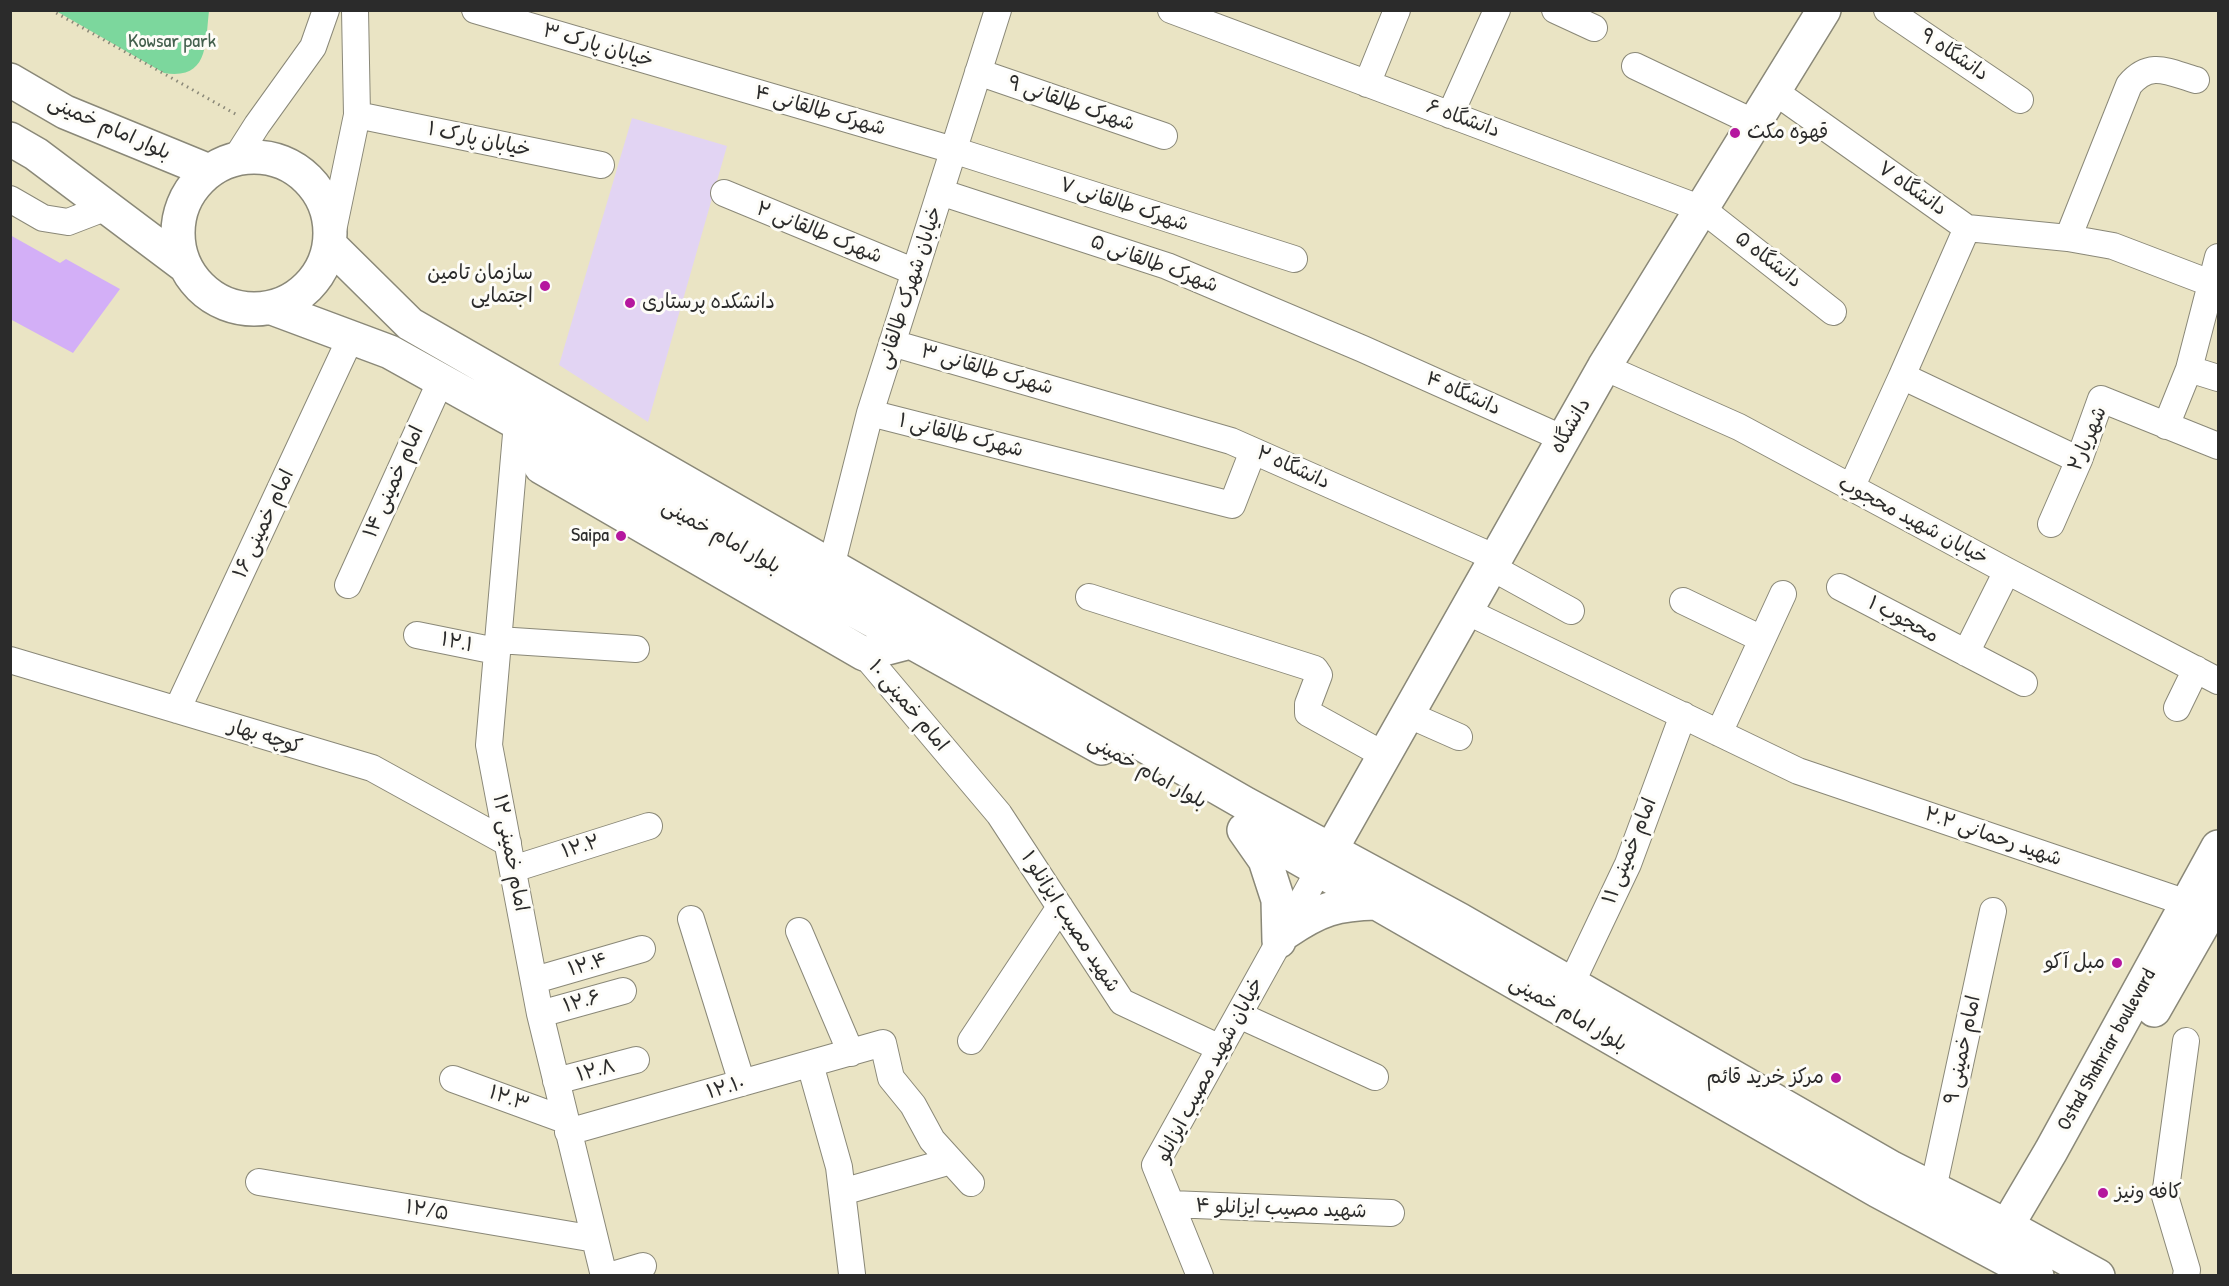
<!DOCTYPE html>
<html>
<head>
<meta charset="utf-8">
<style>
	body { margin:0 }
	#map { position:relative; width:2229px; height:1286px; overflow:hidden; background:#eae4c4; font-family:"Patrick Hand",sans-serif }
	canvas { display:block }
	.frame { position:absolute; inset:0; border:12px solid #2b2b2b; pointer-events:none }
</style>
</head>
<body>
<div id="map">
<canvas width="2229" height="1286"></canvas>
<div class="frame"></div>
</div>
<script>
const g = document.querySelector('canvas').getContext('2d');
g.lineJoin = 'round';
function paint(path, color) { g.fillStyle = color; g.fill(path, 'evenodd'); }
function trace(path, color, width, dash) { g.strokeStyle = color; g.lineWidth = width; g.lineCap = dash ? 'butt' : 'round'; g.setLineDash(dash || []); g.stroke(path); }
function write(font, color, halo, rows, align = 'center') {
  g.font = font + ' "Patrick Hand","Playpen Sans Arabic",sans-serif'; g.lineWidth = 6; g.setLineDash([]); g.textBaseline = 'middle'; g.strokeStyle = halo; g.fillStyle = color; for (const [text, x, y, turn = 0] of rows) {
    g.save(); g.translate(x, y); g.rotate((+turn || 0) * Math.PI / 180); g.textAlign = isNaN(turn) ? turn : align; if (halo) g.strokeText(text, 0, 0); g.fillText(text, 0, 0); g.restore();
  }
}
const built = new Path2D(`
	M632 118 727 146 648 422 559 365Z`);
const green = new Path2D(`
	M56 11H209C205 44 209 80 164 73Z`);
const building = new Path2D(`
	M10 235 60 263 66 259 120 289 73 353 10 319Z`);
const path = new Path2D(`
	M51 10 239 116`);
const minor = new Path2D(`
	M475 10 953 150 1294 259
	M1171 10 1702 209 1833 312
	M1555 10 1594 28
	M1887 10 2020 100
	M1635 66 1755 123
	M978 72 1164 136
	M1367 84 1397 10
	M1774 91 1967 228 2068 238 2113 246 2210 283
	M357 115 601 165
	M1450 115 1497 10
	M236 158 257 125 313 47 326 10
	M940 192 1167 266 1363 349 1564 439
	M724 193 915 272
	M10 199 43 218 68 222 107 207
	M1967 228 1902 376 2079 460
	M2068 238 2129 85C2150 60 2168 72 2196 80
	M330 245 357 115 355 10
	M892 343 1231 441 1496 558
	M1604 367 1739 427 2007 571 2218 681
	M2189 369 2218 378
	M870 413 1232 505 1253 451
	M517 423 489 745 540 1014 604 1276
	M2166 426 2189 369 2218 257
	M1851 488 1902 376
	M2051 524 2079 460 2101 399 2218 446
	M831 567 870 413 998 10
	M1491 567 1571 611
	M348 585 441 380
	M1840 587 2024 683
	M1089 597 1315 669 1319 675 1308 704V713L1384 755
	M1683 601 1762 639
	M1466 611 1798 771 2187 903
	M417 635 496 651
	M498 640 636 649
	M1966 653 2007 571
	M864 654 999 814 1122 1002 1220 1048
	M10 660 372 768 508 843
	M2177 708 2196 669
	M177 710 351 337
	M1407 714 1459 737
	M1719 733 1783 594
	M513 869 649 826
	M691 919 742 1083
	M799 931 851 1053
	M535 980 642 949
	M1571 984 1628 864 1683 715
	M540 1014 623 991
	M1239 1015 1375 1077
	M971 1041 1060 907
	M2186 1041 2165 1196 2187 1270 2186 1276
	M810 1064 839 1167 852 1274
	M453 1079 565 1120
	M556 1081 636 1060
	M568 1132 883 1043 891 1078 913 1105 932 1140 971 1183
	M259 1182 595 1239
	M1933 1189 1993 911
	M842 1192 951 1161
	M1171 1204 1391 1213
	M609 1276 643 1266
	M1200 1276 1155 1165 1319 870`);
const major = new Path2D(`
	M10 80 65 112 209 171
	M10 139 36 154 185 266
	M178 233a76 76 0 1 1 152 0a76 76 0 1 1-152 0Z
	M330 245 410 324 1246 804 1460 920 1892 1168 2007 1226 2098 1276
	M272 308 390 352 1102 748
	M517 423 541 467 864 654 910 642
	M1244 830 1265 860 1278 900 1279 941
	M1265 839 1878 1191 2037 1276
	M1320 869 1604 367 1824 10
	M1286 932C1320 909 1336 904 1377 903
	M2154 1010 2218 898
	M1995 1246 2051 1151 2218 847`);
const markers = [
	[1735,133,6,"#b5179e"],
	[545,286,6,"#b5179e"],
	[630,303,6,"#b5179e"],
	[621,536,6,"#b5179e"],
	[2117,963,6,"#b5179e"],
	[1836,1078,6,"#b5179e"],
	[2103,1193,6,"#b5179e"]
];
const parkNames = [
	["Kowsar park",172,42]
];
const streetNames = [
	["خیابان پارک ۳",598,46,16],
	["دانشگاه ۹",1954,55,34],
	["شهرک طالقانی ۹",1071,104,19],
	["شهرک طالقانی ۴",820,111,16],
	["دانشگاه ۶",1463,119,20],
	["بلوار امام خمینی",109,128,24],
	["خیابان پارک ۱",479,140,12],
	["دانشگاه ۷",1912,189,35],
	["شهرک طالقانی ۷",1124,205,18],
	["شهرک طالقانی ۲",819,233,22],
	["دانشگاه ۵",1768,260,38],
	["شهرک طالقانی ۵",1154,264,20],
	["خیابان شهرک طالقانی",910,288,-72],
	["شهرک طالقانی ۳",987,370,16],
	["دانشگاه ۴",1463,394,24],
	["دانشگاه",1571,426,-60],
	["شهرک طالقانی ۱",961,436,14],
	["شهریار۲",2088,439,-67],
	["دانشگاه ۲",1293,468,24],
	["امام خمینی ۱۴",394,482,-66],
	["خیابان شهید محجوب",1913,521,28],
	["امام خمینی ۱۶",264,524,-65],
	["بلوار امام خمینی",721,537,29],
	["محجوب ۱",1903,620,28],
	["۱۲.۱",457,643,12],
	["امام خمینی ۱۰",908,706,50],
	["کوچه بهار",265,737,17],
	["بلوار امام خمینی",1147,772,29],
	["شهید رحمانی ۲.۲",1993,837,19],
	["۱۲.۲",581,847,-17],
	["امام خمینی ۱۱",1630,851,-68],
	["امام خمینی ۱۲",510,853,79],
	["شهید مصیب ایزانلو ۱",1070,922,57],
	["۱۲.۴",588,965,-16],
	["۱۲.۶",582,1002,-16],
	["بلوار امام خمینی",1568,1014,30],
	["امام خمینی ۹",1963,1050,-78],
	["Ostad Shahriar boulevard",2107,1050,-61],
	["خیابان شهید مصیب ایزانلو",1210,1070,-62],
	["۱۲.۸",596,1071,-15],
	["۱۲.۱۰",726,1088,-16],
	["۱۲.۳",509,1099,20],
	["شهید مصیب ایزانلو ۴",1281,1209,2],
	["۱۲/۵",427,1211,10]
];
const poiNames = [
	["قهوه مکث",1747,133,"left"],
	["سازمان تامین",533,274],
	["اجتمایی",533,297],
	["دانشکده پرستاری",642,303,"left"],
	["Saipa",609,536],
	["مبل آکو",2105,963],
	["مرکز خرید قائم",1824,1078],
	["کافه ونیز",2115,1193,"left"]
];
paint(built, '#e2d4f3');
paint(green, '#7cd79d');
paint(building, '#d3aff7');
trace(minor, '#8a8878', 28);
trace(major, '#8a8878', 36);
trace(path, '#8a8878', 3, [1.5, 4.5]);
trace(minor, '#fff', 26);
trace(major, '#fff', 33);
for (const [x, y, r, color] of markers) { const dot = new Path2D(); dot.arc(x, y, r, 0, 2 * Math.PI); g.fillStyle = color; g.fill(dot); trace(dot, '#fdfcf7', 2); }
write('20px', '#435f4d', '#fdfcf7', parkNames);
write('20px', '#2b2b2b', '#fdfcf7', streetNames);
write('20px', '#2b2b2b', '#fdfcf7', poiNames, 'right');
</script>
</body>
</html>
